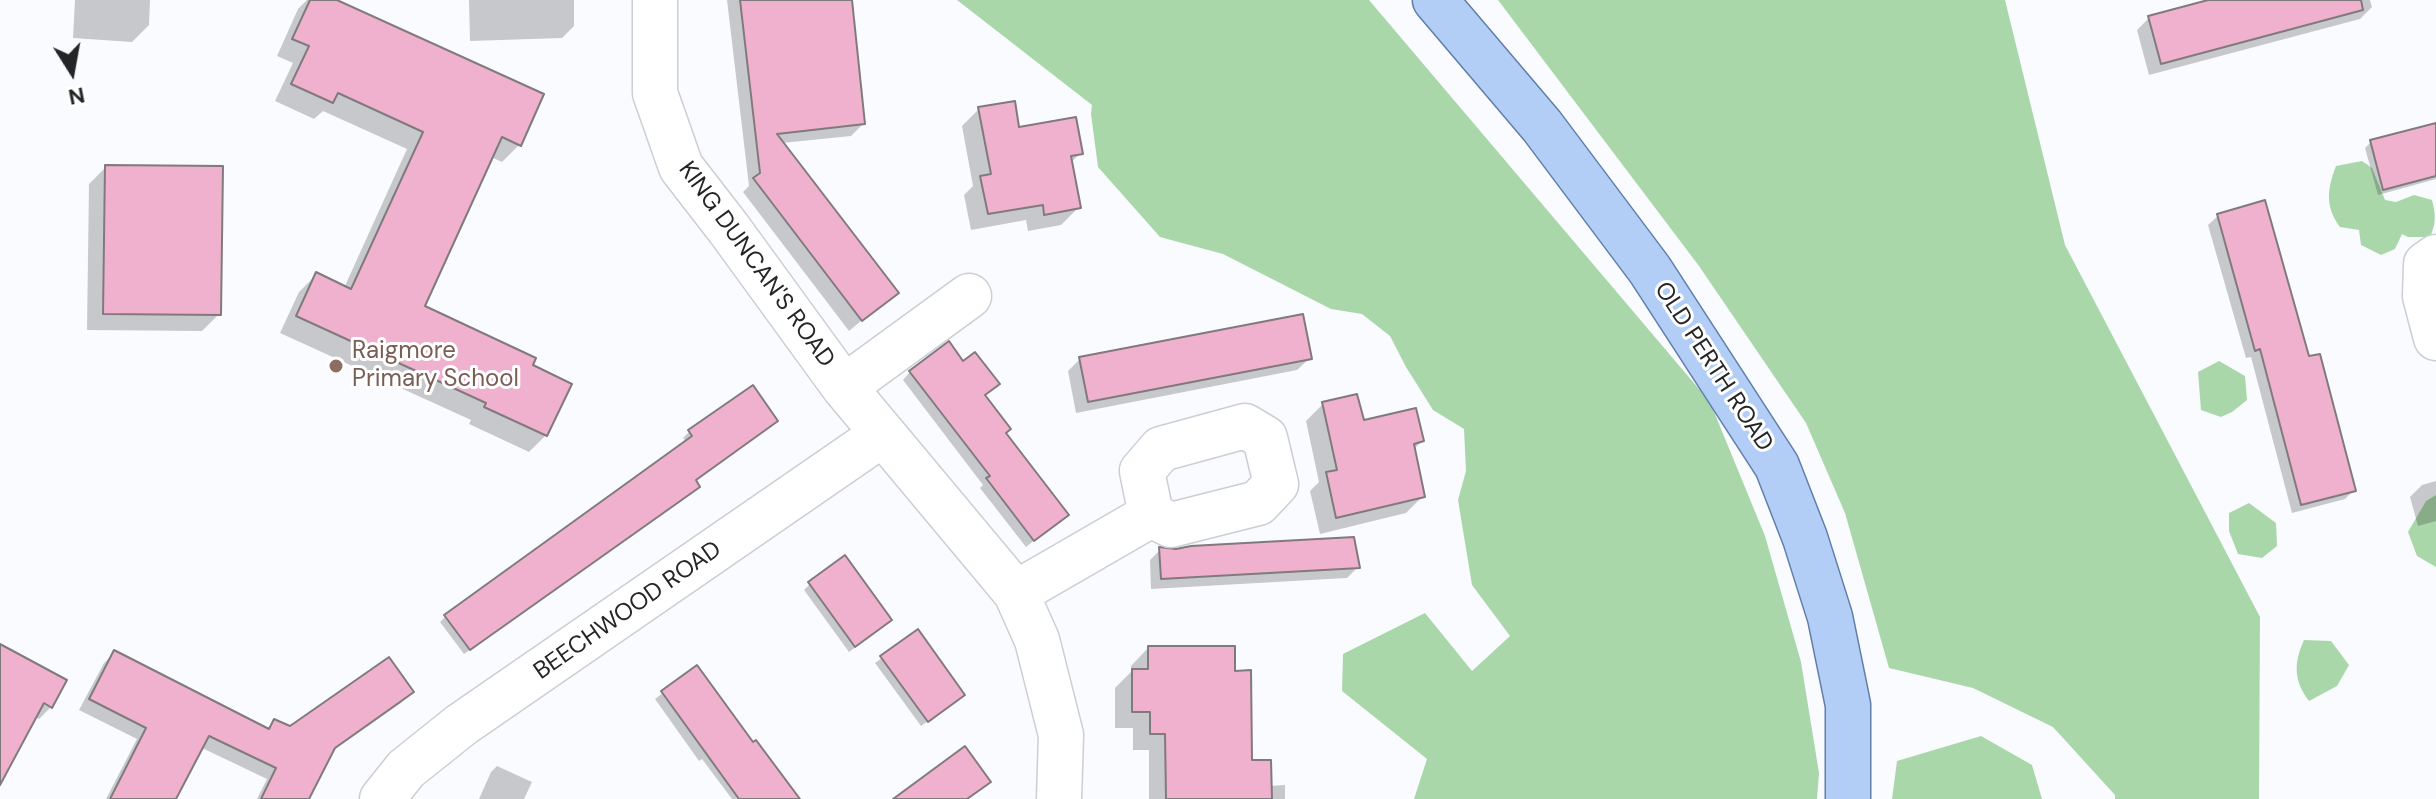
<!DOCTYPE html>
<html>
<head>
<meta charset="utf-8">
<style>
	body { margin:0 }
	#map { position:relative; width:2436px; height:799px; overflow:hidden; background:#f9fbff; font-family:"DM Sans",sans-serif }
	canvas { display:block }
	.north { position:absolute; left:32px; top:32px; width:80px; height:80px; -webkit-text-stroke:6px #fff; paint-order:stroke; rotate:169deg; font-size:22px; font-weight:700; line-height:32px; text-align:center; color:#242527 }
	.north::after { content:''; display:block; margin:auto; width:28px; height:36px; background:#242527; clip-path:polygon(50% 0,100% 100%,50% 72%,0 100%) }
</style>
</head>
<body>
<div id="map">
<canvas width="2436" height="799"></canvas>
<div class="north">N</div>
</div>
<script>
const g = document.querySelector('canvas').getContext('2d');
g.lineJoin = 'round';
function paint(path, color) { g.fillStyle = color; g.fill(path, 'evenodd'); }
function trace(path, color, width, dash) { g.strokeStyle = color; g.lineWidth = width; g.lineCap = dash ? 'butt' : 'round'; g.setLineDash(dash || []); g.stroke(path); }
function write(font, color, halo, rows, align = 'center') {
  g.font = font + ' "DM Sans",sans-serif'; g.lineWidth = 6; g.setLineDash([]); g.textBaseline = 'middle'; g.strokeStyle = halo; g.fillStyle = color; for (const [text, x, y, turn = 0] of rows) {
    g.save(); g.translate(x, y); g.rotate((+turn || 0) * Math.PI / 180); g.textAlign = isNaN(turn) ? turn : align; if (halo) g.strokeText(text, 0, 0); g.fillText(text, 0, 0); g.restore();
  }
}
const green = new Path2D(`
	M957 0H1369L1710 402 1765 536 1801 662 1819 773 1817 799H1414L1427 759 1342 691 1343 654 1425 613 1472 671 1510 636 1472 585 1458 500 1466 471 1464 429 1433 410 1406 367 1390 336 1362 314 1331 309 1223 254 1160 237 1098 167 1091 114 1092 105Z
	M1498 0H2005L2065 245 2260 617 2259 799H2115V795L2053 727 1973 688 1889 668 1845 513 1806 423 1699 266Z
	M2362 161 2372 168 2385 200 2396 202 2414 195 2432 200C2436 215 2436 224 2430 237H2408L2402 234 2395 249 2381 255 2361 245 2359 230 2340 227C2325 207 2327 189 2336 166Z
	M2219 361 2245 376 2247 400 2232 412 2221 417 2201 410 2198 372Z
	M2436 495V567L2417 556 2408 532 2426 501Z
	M2249 503 2276 523 2277 546 2262 558 2238 554 2229 531V513Z
	M2304 640 2331 641 2349 665 2337 686 2309 701C2293 680 2294 662 2304 640Z
	M1981 736 2032 765 2042 799H1892L1897 761Z`);
const shadow = new Path2D(`
	M75 0H150L149 25 132 42 73 38Z
	M307 0H332L519 145 502 162 491 157 422 307 546 435 529 452 469 424 471 420 280 333 299 292 316 275 344 288 407 149 323 111 314 119 275 101 293 63 277 56 298 9Z
	M469 0H574V26L562 38 470 41Z
	M727 0H850L863 124 851 136 782 143 896 292 849 331 743 192 749 186Z
	M2215 0H2370L2372 7 2360 19 2149 75 2137 30 2149 18Z
	M979 109 1018 129 1081 153 1070 163 1078 208 1061 225 1028 231 1026 220 971 230 964 195 973 186 962 126Z
	M2436 125V179L2378 195 2365 148 2371 142Z
	M106 167 219 314 202 331 87 330 89 184Z
	M2218 216 2308 359 2354 490 2345 499 2292 513 2251 357 2246 358 2208 225Z
	M1310 358 1297 370 1076 413 1068 371 1080 359Z
	M963 363 990 391 983 396 1004 433 1066 515 1026 547 980 488 983 485 903 380 910 372Z
	M752 387 694 481 692 492 464 654 440 622 446 616 687 442 683 438 689 432Z
	M1323 404 1362 422 1422 441 1413 450 1423 496 1406 513 1320 534 1310 491 1319 482 1306 421Z
	M2436 481V521L2418 526 2410 497 2422 485Z
	M1161 549 1176 551 1358 567 1347 578 1151 589 1150 560Z
	M810 584 884 626 849 652 804 590Z
	M917 632 957 700 921 726 875 663Z
	M1148 648 1233 673 1250 762 1269 786 1285 785V799H1149V750H1133V728H1115V688L1131 672V666Z
	M114 653 266 729 275 721 290 729 412 692 401 703 331 752 307 799H257L267 779 200 747 174 799H106L137 739 79 710 104 663Z
	M0 658 51 707 39 719 34 716 0 780Z
	M696 668 752 745 798 799H732L702 759 699 761 655 699Z
	M497 766 532 782 524 799H479L491 772Z`);
const building = new Path2D(`
	M310 0H337L544 94 521 146 502 137 425 306 536 358 533 365 572 384 547 436 484 407 486 403 296 316 316 272 351 289 423 132 338 93 333 103 291 84 309 46 292 39Z
	M740 0H852L865 124 777 134 899 293 862 321 753 178 760 173Z
	M2208 0H2361L2363 10 2161 64 2148 16Z
	M1015 101 1019 127 1076 117 1083 154 1071 156 1081 208 1044 215 1043 205 988 214 980 176 991 174 978 107Z
	M2436 123V176L2383 190 2370 140Z
	M105 165 223 166 221 315 103 314Z
	M2265 200 2309 356 2320 354 2356 491 2301 505 2260 349 2255 351 2217 214Z
	M1303 314 1312 359 1088 402 1079 357Z
	M949 341 963 361 975 352 1000 384 985 395 1011 429 1006 433 1069 515 1034 541 986 478 990 476 909 371Z
	M753 385 778 421 696 480 700 487 470 650 444 615 692 436 688 430Z
	M1357 394 1364 420 1416 408 1424 441 1414 444 1425 497 1336 518 1326 472 1337 470 1322 402Z
	M1354 537 1360 568 1161 579 1159 547 1176 549 1191 546Z
	M845 555 892 620 855 647 808 582Z
	M918 629 965 695 928 722 880 656Z
	M0 644 67 680 52 708 44 703 0 785Z
	M1148 646H1235V671L1251 670 1252 760H1271L1272 799H1166L1165 734H1150V712H1132V669H1148Z
	M114 650 269 729 274 719 290 726 389 657 414 692 335 748 309 799H261L276 768 209 736 176 799H110L146 728 89 699Z
	M697 665 753 742 756 740 800 799H739L661 691Z
	M965 746 991 782 967 799H893Z`);
const minor = new Path2D(`
	M655 0V93L681 167 729 229 844 387 1016 593 1037 640 1061 735 1059 799
	M2436 257 2426 264 2425 296 2436 338
	M844 387 969 296
	M1016 593 1151 515 1171 525 1258 503 1276 484 1265 438 1245 426 1161 449 1142 471 1151 515
	M382 799 406 769 461 725 883 434`);
const major = new Path2D(`
	M1435 0 1542 126 1650 270 1777 466 1805 538 1830 617 1848 705V799`);
const markers = [
	[336,366,8,"#8d6e63"]
];
const streetNames = [
	["KING DUNCAN'S ROAD",756,265,54],
	["OLD PERTH ROAD",1713,367,57],
	["BEECHWOOD ROAD",628,611,-35]
];
const educationNames = [
	["Raigmore",352,352],
	["Primary School",352,380]
];
paint(green, '#aad7aa');
paint(shadow, '#0003');
paint(building, '#f0b1ce');
trace(building, '#807a7c', 2);
trace(minor, '#cbced3', 47);
trace(major, '#607eaa', 47);
trace(minor, '#fff', 44);
trace(major, '#b3cef6', 44);
for (const [x, y, r, color] of markers) { const dot = new Path2D(); dot.arc(x, y, r, 0, 2 * Math.PI); g.fillStyle = color; g.fill(dot); trace(dot, '#fff', 3); }
write('24px', '#242527', '#fff', streetNames);
write('24px', '#785e54', '#fff', educationNames, 'left');
</script>
</body>
</html>
